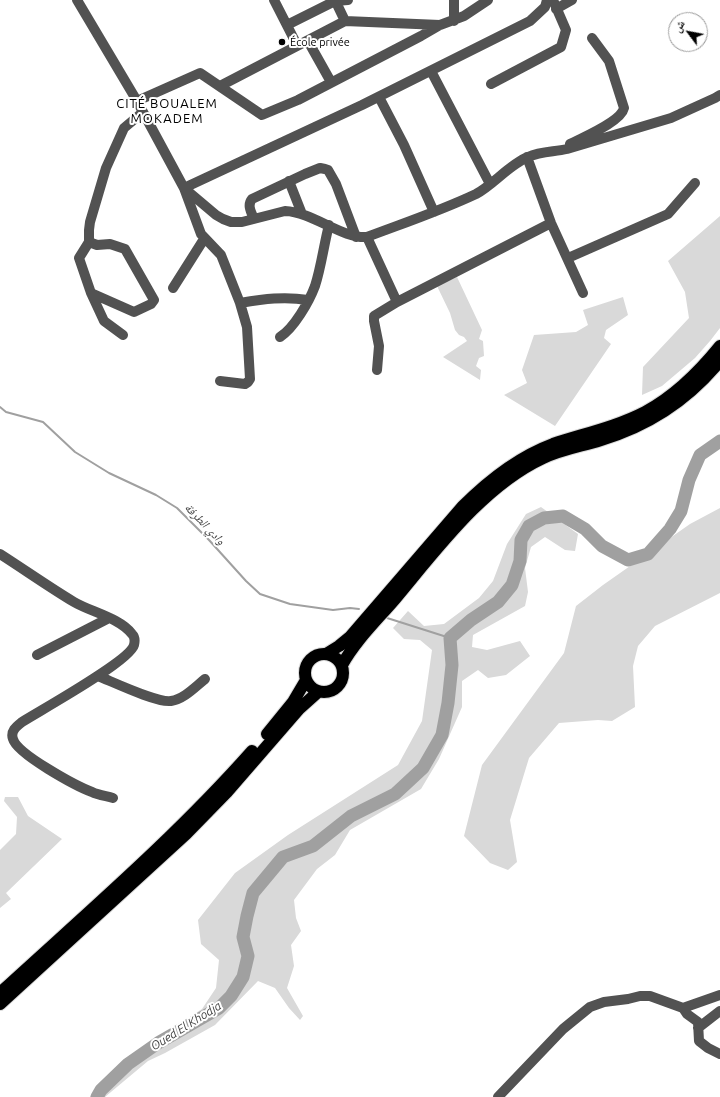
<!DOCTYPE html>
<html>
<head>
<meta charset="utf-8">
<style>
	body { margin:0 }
	#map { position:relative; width:720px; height:1097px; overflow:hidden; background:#fff; font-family:Ubuntu,"Noto Naskh Arabic",sans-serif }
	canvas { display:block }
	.north { position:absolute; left:668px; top:12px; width:40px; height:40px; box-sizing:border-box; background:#fff; border:1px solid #999; border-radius:50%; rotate:302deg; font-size:11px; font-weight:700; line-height:16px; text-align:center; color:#000 }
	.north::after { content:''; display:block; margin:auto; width:14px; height:18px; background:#000; clip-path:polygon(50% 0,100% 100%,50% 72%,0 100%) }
</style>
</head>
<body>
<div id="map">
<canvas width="720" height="1097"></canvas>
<div class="north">ش</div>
</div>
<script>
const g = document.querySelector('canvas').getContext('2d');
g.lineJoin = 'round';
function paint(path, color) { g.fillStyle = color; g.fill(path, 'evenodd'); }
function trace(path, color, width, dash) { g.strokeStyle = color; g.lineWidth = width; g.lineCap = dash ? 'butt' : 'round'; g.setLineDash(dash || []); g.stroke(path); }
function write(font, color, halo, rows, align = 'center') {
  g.font = font + ' Ubuntu,"Noto Naskh Arabic",sans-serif'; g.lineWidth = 4; g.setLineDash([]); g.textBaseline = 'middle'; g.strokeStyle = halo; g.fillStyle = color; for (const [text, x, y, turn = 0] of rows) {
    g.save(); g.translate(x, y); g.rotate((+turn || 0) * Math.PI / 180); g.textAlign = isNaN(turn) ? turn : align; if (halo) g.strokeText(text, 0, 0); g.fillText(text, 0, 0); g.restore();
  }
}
const green = new Path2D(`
	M720 216V328L710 341 695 358 662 386 642 395 643 367 689 318 685 292 668 261Z
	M457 277 482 330 479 339 483 341 484 356 479 358 476 366 481 370 480 380 443 357 467 341 464 337 459 335 455 330 450 313 437 286Z
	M623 297 628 315 606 330 604 338 611 344 555 426 504 395 527 383 522 370 534 335 576 332 588 325 583 310Z
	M541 507 578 534 575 551 565 550 545 537 531 547 525 568 528 592 525 606 473 635 472 647 487 650 520 641 530 656 506 675 488 678 478 670 462 681V707L439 759 421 789 350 830 335 855 317 869 294 900 296 918 301 931 291 945 294 966 287 988 303 1016 300 1020 289 1008 275 988 258 981 215 1025 165 1053 148 1061 105 1097H90L129 1056 202 1009 216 988 219 960 201 944 198 920 235 873 288 835 398 765 422 721 432 650 420 640 404 639 393 628 408 611 424 626 444 624 479 598 493 581 507 544 526 514Z
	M720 508V593L655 626 638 646 633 666 635 707 612 721 598 720 559 723 529 758 510 820 517 862 508 870 490 863 464 836 482 765 564 653 576 606 603 585 690 524Z
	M5 797H18L28 816 62 839 6 893 11 899 0 908V850L16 834 17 817 4 801Z`);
const stream = new Path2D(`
	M0 407 6 412 43 422 75 452 109 473 156 495 177 508 209 540 246 581 260 594 290 604 333 610 350 608 359 609
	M384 617 450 638`);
const river = new Path2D(`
	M97 1097 101 1090 128 1064 158 1043 219 1008 231 996 243 977 248 956 243 937 247 916 253 893 283 857 313 846 351 816 395 794 423 768 442 735 448 703 452 665 450 638 471 620 498 602 512 585 520 561 521 540 529 526 544 518 563 516 585 529 602 546 628 560 648 554 670 529 681 511 689 480 700 455 720 441`);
const minor = new Path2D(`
	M77 0 137 101 184 188 216 215 223 219 231 222H242L285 211C313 212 342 239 367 237 404 223 440 211 476 194 493 185 510 164 528 157 541 151 554 152 567 149L671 118 715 98 720 95
	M274 0 297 45
	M335 0 345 21
	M556 9 572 0
	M454 21V0
	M287 25 335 1 348 0
	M308 41 331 82
	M431 71 490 184
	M491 84 561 47 566 30 553 0
	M220 86 345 21 440 25
	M379 97 404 145 434 212
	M137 101 200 73 262 115 298 100 421 36 440 25 464 16 488 0
	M570 144C583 137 621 122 624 108L609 61 592 38
	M527 157 551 223 583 293
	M289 181 302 214
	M254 219C251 212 247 205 252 199L305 174 320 168 325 169 328 170 336 184 356 237
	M367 237 397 302
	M89 242 79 258 91 293 104 321 123 335
	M568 258 668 214 695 183
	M173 288 204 239
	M91 293 134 312 151 304 154 300 125 249 110 244 97 245 89 242V230L90 222 106 168 124 128 143 112
	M240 303C264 299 284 296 308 300
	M280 337C294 328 309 302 315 286 321 268 324 244 329 225
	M377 370 379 346 374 321V316L397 302 551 223
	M220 381 245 384 248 382 250 379 247 327 240 303 221 255 201 234 184 188 362 105 530 21 545 7 547 0
	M0 554C25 570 49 587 74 602 91 612 120 618 132 634 135 637 135 641 134 645 130 661 41 710 22 722 17 726 10 731 13 739 17 754 76 786 92 792 98 795 106 796 113 798
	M37 655 109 618
	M98 676C113 682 157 703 171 701 184 699 195 687 205 679
	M683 1008 687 1014 698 1022 699 1041 708 1048 720 1054
	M698 1028 720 1011
	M498 1097 563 1029 590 1007 604 1002 628 999 640 996H650L683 1008 720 995`);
const highway = new Path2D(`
	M305 673a19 19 0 1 1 38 0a19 19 0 1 1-38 0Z
	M326 654 339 646 350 637 463 506C489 480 518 457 553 444 583 434 616 427 645 412 675 396 699 372 720 346
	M342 665C356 640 377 620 395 599 437 549 483 486 543 458 562 449 582 446 601 440 648 426 689 399 720 361
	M267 734 293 702 306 680
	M0 993C86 914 175 838 252 751
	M0 1004 186 834 227 792 299 709 318 692`);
const markers = [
	[282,42,4,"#000"]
];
const poiNames = [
	["École privée",290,42]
];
const waterNames = [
	["وادي الطرفة",205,524,46],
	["Oued El Khodja",186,1026,-32]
];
const quarterNames = [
	["CITÉ BOUALEM",167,104],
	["MOKADEM",167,119]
];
paint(green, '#d9d9d9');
trace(stream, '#a0a0a0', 2);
trace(river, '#a0a0a0', 13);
trace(highway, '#dbdbdb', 14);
trace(minor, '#525252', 10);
trace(highway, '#000', 12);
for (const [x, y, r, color] of markers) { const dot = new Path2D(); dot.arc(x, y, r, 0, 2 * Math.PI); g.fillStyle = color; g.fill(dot); trace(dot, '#fff', 1.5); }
write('11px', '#000', '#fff', poiNames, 'left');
write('italic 12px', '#414141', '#fff', waterNames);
g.letterSpacing = '1px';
write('13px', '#000', '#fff', quarterNames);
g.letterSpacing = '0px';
</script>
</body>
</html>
